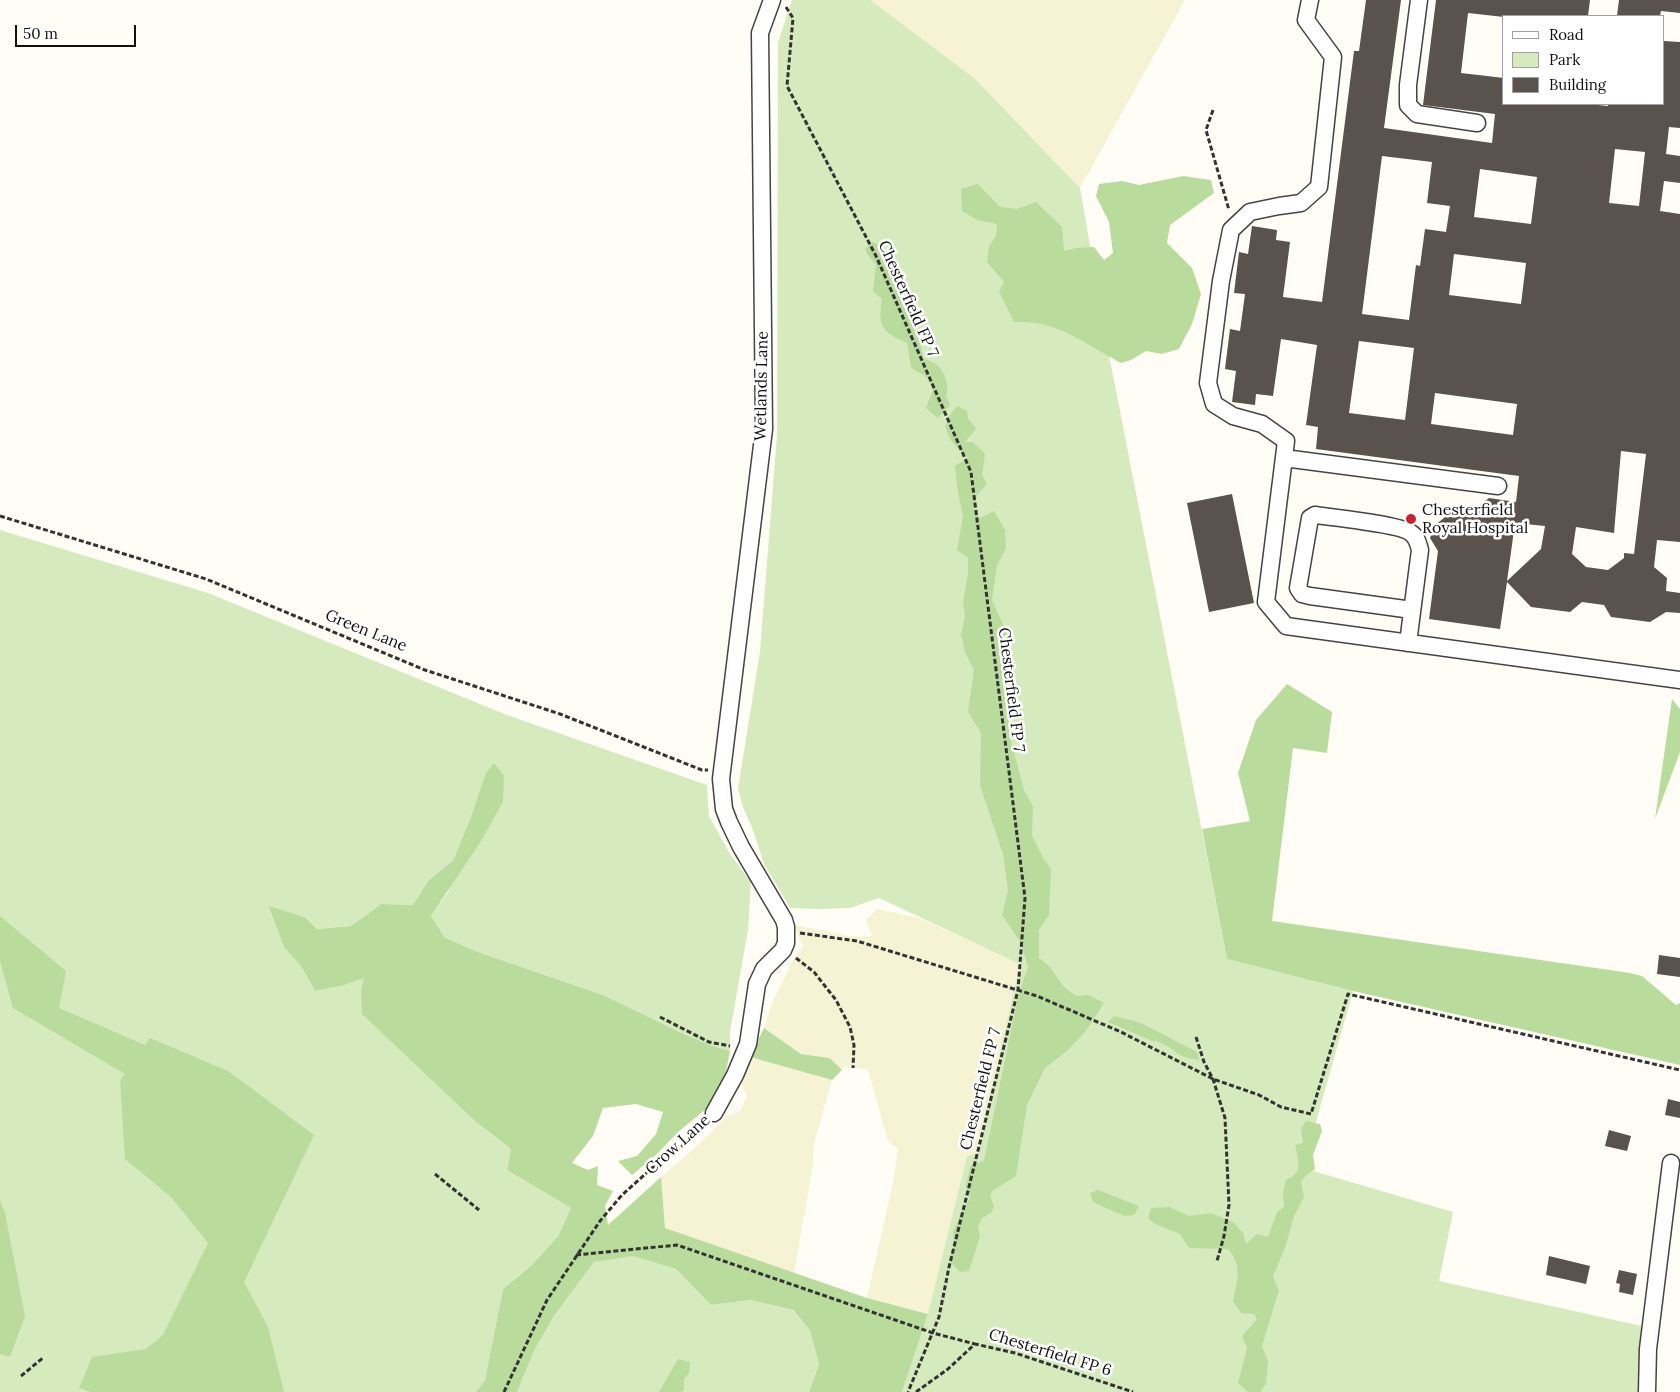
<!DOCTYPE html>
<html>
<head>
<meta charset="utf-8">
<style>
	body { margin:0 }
	#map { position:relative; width:1680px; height:1392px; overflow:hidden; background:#fffdf5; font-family:Lora,serif }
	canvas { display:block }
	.legend { position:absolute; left:1502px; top:15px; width:162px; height:90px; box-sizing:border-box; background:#fff; border:1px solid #a0a0a0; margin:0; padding:6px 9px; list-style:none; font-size:15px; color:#111 }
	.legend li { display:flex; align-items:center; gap:10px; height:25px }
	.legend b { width:25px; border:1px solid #a0a0a0 }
	.scale { position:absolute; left:15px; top:25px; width:121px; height:22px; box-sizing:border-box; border:2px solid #111; border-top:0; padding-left:6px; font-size:15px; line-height:18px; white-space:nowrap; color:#111; -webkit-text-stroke:4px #fff; paint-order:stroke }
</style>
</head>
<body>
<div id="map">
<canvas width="1680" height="1392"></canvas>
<ul class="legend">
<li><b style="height:6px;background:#fff"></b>Road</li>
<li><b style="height:14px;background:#d5ebbd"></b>Park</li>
<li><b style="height:14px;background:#5a524d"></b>Building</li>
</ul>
<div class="scale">50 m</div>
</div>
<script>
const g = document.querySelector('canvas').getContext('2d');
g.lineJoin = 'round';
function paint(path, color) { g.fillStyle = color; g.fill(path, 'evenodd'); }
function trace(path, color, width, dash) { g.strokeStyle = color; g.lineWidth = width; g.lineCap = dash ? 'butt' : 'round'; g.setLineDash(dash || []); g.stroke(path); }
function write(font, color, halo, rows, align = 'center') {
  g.font = font + ' Lora,serif'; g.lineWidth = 5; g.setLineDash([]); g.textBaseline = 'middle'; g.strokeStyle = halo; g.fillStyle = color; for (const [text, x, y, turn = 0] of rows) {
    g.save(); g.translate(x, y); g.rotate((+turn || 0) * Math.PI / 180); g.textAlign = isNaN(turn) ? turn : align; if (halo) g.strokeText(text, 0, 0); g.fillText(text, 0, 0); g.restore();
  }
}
const farmland = new Path2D(`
	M812 0H1185L1080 188 1024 130Z
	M877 909 919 918 1022 964 1016 981 978 1153 967 1156 928 1314 867 1298 893 1183 898 1149 888 1141 868 1070 845 1066 842 1070 830 1058 801 1054 764 1028 772 1003 790 966 803 946 794 925 855 937 872 936 866 920Z
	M750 1057 832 1080 814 1144 813 1164 794 1274 665 1228 661 1177 698 1145 727 1116 740 1111 747 1096 739 1078Z`);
const green = new Path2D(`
	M792 0H870L975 79 1080 188 1109 355 1227 959 1353 991 1303 1168 1453 1212 1439 1281 1646 1327 1642 1392H902L928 1314 967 1156 978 1153 1016 981 1022 965 879 898 850 908 817 909 790 908 764 864 753 830 743 807 738 789 760 652 777 435 778 43Z
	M0 530 208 593 507 715 707 785 709 816 730 854 751 882 748 930 730 1032V1051L713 1046 686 1035 603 995 478 952 444 938 431 916 448 892 471 817 453 860 428 881 413 905 381 904 351 926 317 929 305 917 268 907 284 947 301 966 315 991 341 986 365 977 361 991 363 1014 476 1122 511 1149 507 1170 571 1208 558 1236 532 1265 503 1289 485 1380 476 1392H0Z
	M631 1255 676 1269 711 1305 750 1300 792 1310 810 1331 819 1364 809 1392H517L535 1349 554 1316 594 1262Z`);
const forest = new Path2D(`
	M1183 176 1211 180 1214 193 1170 225 1167 243 1192 268 1201 294 1192 324 1179 349 1162 354 1146 351 1131 360 1121 363C1094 349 1068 329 1037 323 1030 322 1022 322 1014 322L999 291 1004 282 987 262 989 246 996 236 997 224 977 220 962 211 961 189 978 184 1000 207 1017 209 1036 202 1062 227 1064 251 1076 248 1094 247 1104 260 1113 253 1109 222 1096 196 1099 184 1122 181 1139 185Z
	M872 242 878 244 908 289 917 306 919 335 923 358C927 360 934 362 938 366 945 372 950 387 946 396L950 405 938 418 926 408 933 390 927 377 911 368 907 343C882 332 877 326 882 299L873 291 876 265 868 255 865 249Z
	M957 406 967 411 968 418 976 429 965 442H973L985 454 982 475 987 484 977 495 974 510 980 518 994 511 1005 530 1006 548 997 566 992 600 1009 638V733L1024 790 1033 806 1032 835 1043 858 1051 869 1049 915 1039 930V958L1049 966 1064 987 1076 996 1089 995 1104 1003 1085 1032 1067 1051 1045 1068 1027 1105 1016 1176 992 1191 990 1196 994 1206 992 1212 982 1218 978 1226 980 1237 969 1271 960 1272 949 1261 954 1246 953 1232 961 1213 970 1199 966 1186 970 1166 984 1161 1018 997 1028 967 1021 943 1002 915 1008 890 1003 854 980 785 981 733 968 712 974 670 965 652 961 634 965 616 963 602 968 574V558L957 550 963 517 957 486 955 466 968 458 951 441 945 427 951 413Z
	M1287 684 1332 712 1327 753 1293 748 1272 921 1630 973 1642 976 1676 1005 1680 1003V1065L1353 991 1227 959 1202 829 1250 821 1238 773 1256 720Z
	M1672 699 1680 709V752L1655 819Z
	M494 763 504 776 503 802 481 841 431 916 445 938 478 952 603 995 686 1035 713 1046 730 1051 725 1076 706 1109 678 1132 657 1154 632 1175 618 1161 637 1156 656 1134 663 1112 636 1104 603 1108 593 1136 572 1163 588 1170 598 1166 597 1185 613 1191 605 1206 608 1225 661 1177 665 1228 867 1298 928 1314 902 1392H809L819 1364 810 1331 793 1310 750 1300 711 1305 676 1269 633 1256 594 1262 554 1316 535 1349 517 1392H476L485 1380 503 1289 532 1265 558 1236 571 1208 507 1170 511 1149 476 1122 362 1014 361 991 364 978 341 986 315 991 301 966 284 947 268 906 305 917 317 929 351 926 381 904 413 905 428 881 453 860 471 817 486 773Z
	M0 916 66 971 59 1008 145 1045 150 1038 228 1071 314 1135 244 1282 268 1327 284 1392H90L79 1388 92 1357 146 1349 163 1335 208 1243 171 1197 125 1159 120 1081 125 1074 13 1008 0 961Z
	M1114 1016 1141 1023 1197 1052 1199 1060C1194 1059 1187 1058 1182 1056 1173 1051 1164 1041 1152 1041L1108 1022Z
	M764 1028 801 1054 830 1058 842 1070 832 1080 750 1057Z
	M1306 1121 1320 1124 1322 1131 1313 1155 1315 1169 1305 1176 1301 1182 1304 1197 1294 1216 1286 1245 1273 1277 1279 1290 1262 1346 1268 1361 1266 1384 1260 1392H1248L1238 1383 1247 1348 1242 1336 1257 1319 1254 1314 1241 1313 1233 1301C1237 1281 1243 1266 1228 1249L1189 1248 1180 1234 1155 1224 1148 1218 1151 1208 1170 1207 1189 1216 1211 1213 1233 1222 1243 1233 1246 1244 1257 1234 1268 1237 1277 1212 1284 1207 1283 1193 1286 1180C1304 1172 1298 1162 1295 1145L1303 1143 1301 1129Z
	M1098 1190 1139 1206 1134 1215 1124 1216 1093 1202 1090 1193Z
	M0 1200 5 1213 25 1316 10 1357 0 1354Z
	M678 1359 690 1362 689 1373 684 1379V1389L682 1392H659Z`);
const building = new Path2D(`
	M1366 0H1401L1384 128 1492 143 1495 114 1423 105 1436 0H1590L1588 16 1504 17 1468 13 1461 73 1504 78V104H1587L1608 106V104H1664V41L1680 42V128L1669 127 1666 154 1680 156V183L1664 181 1660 211 1680 214V542L1657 540 1654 567 1667 578 1666 591 1680 593V613L1666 612 1650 622 1611 617 1604 605 1582 602 1570 612 1531 607 1507 582 1500 629 1429 619 1438 551 1430 538 1434 526 1450 513 1470 512 1489 498 1516 502 1519 476 1316 449 1318 427 1306 425 1317 345 1281 339 1273 396 1256 394 1255 405 1232 402 1236 371 1225 369 1230 329 1240 331 1245 294 1234 293 1239 252 1248 254 1252 226 1277 230 1276 240 1290 242 1283 297 1322 302 1354 51H1359ZM1615 149 1645 152 1639 206 1609 203ZM1382 156 1432 162 1427 203 1450 206 1446 232 1425 229 1420 266 1416 265 1409 320 1362 314ZM1480 169 1537 177 1531 224 1474 217ZM1454 254 1526 263 1521 304 1449 295ZM1359 341 1414 348 1405 420 1349 413ZM1435 393 1517 404 1513 435 1431 424ZM1621 451 1646 454 1634 554 1624 553V558L1608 570 1586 567 1572 554 1576 527 1614 533ZM1515 523 1545 526 1541 549 1507 581Z
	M1619 0H1680V13L1661 11 1660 16H1617Z
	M1232 494 1254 603 1209 612 1187 503Z
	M1659 955 1680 958V977L1657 974Z
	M1668 1099 1680 1102V1118L1665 1115Z
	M1609 1130 1631 1136 1627 1151 1605 1146Z
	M1549 1256 1590 1266 1586 1284 1546 1275Z
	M1619 1270 1637 1274 1633 1295 1619 1292 1620 1284 1616 1283Z`);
const path = new Path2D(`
	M786 7 793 18 787 86 876 256 971 472 1025 898 1018 990 949 1267 939 1317 908 1392
	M1213 110 1206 130 1229 210
	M0 516 206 579 425 670 560 714 702 770H708
	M800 933 857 941 1037 996 1121 1032 1213 1079 1259 1095 1281 1107 1311 1114 1348 994 1680 1070
	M796 958 814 972 836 1000 850 1027 854 1045 853 1068
	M660 1017 709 1042 730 1046
	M1196 1037 1204 1062 1213 1079 1225 1118 1229 1205 1224 1236 1217 1261
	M435 1174 479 1210
	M576 1255 677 1245 933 1333 975 1344
	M21 1376 44 1357
	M504 1392 547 1300 600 1221 622 1195 652 1168 686 1143 704 1125
	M916 1392 948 1369 975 1344 1015 1353 1133 1392`);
const minor = new Path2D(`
	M1310 0 1306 20 1333 57 1319 187 1301 203 1279 206 1250 212 1231 230 1221 281 1208 383 1214 404 1233 416 1262 424 1286 441 1266 602 1286 626 1680 680
	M1419 0 1408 85V105L1417 114 1477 123
	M1284 458 1498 486
	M1408 643 1420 550C1418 543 1417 537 1411 533 1402 525 1331 517 1315 515L1310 518 1298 588 1302 594 1310 596 1412 610
	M714 1113 735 1075 748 1044 757 984 764 969 783 950 786 943V927L784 920 741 847 729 822 724 809 721 779 764 429 760 33 772 0
	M1647 1392 1648 1349 1671 1163`);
const markers = [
	[1411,519,6,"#c4262e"]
];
const streetNames = [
	["Chesterfield FP 7",908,299,66],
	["Wetlands Lane",762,386,-89],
	["Green Lane",366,631,22],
	["Chesterfield FP 7",1011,690,83],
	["Chesterfield FP 7",981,1089,-76],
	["Crow Lane",678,1145,-42],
	["Chesterfield FP 6",1050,1353,17]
];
const poiNames = [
	["Chesterfield",1422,510],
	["Royal Hospital",1422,528]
];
paint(farmland, '#f6f3d4');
paint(green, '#d5ebbd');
paint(forest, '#b9dc9c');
paint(building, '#5a524d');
trace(minor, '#444', 19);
trace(path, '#333', 3, [5, 2.5]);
trace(minor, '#fff', 16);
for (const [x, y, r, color] of markers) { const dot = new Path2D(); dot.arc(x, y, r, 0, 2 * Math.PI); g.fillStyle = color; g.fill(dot); trace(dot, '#fff', 2); }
write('16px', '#111', '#fff', streetNames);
write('16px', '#111', '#fff', poiNames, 'left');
</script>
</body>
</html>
